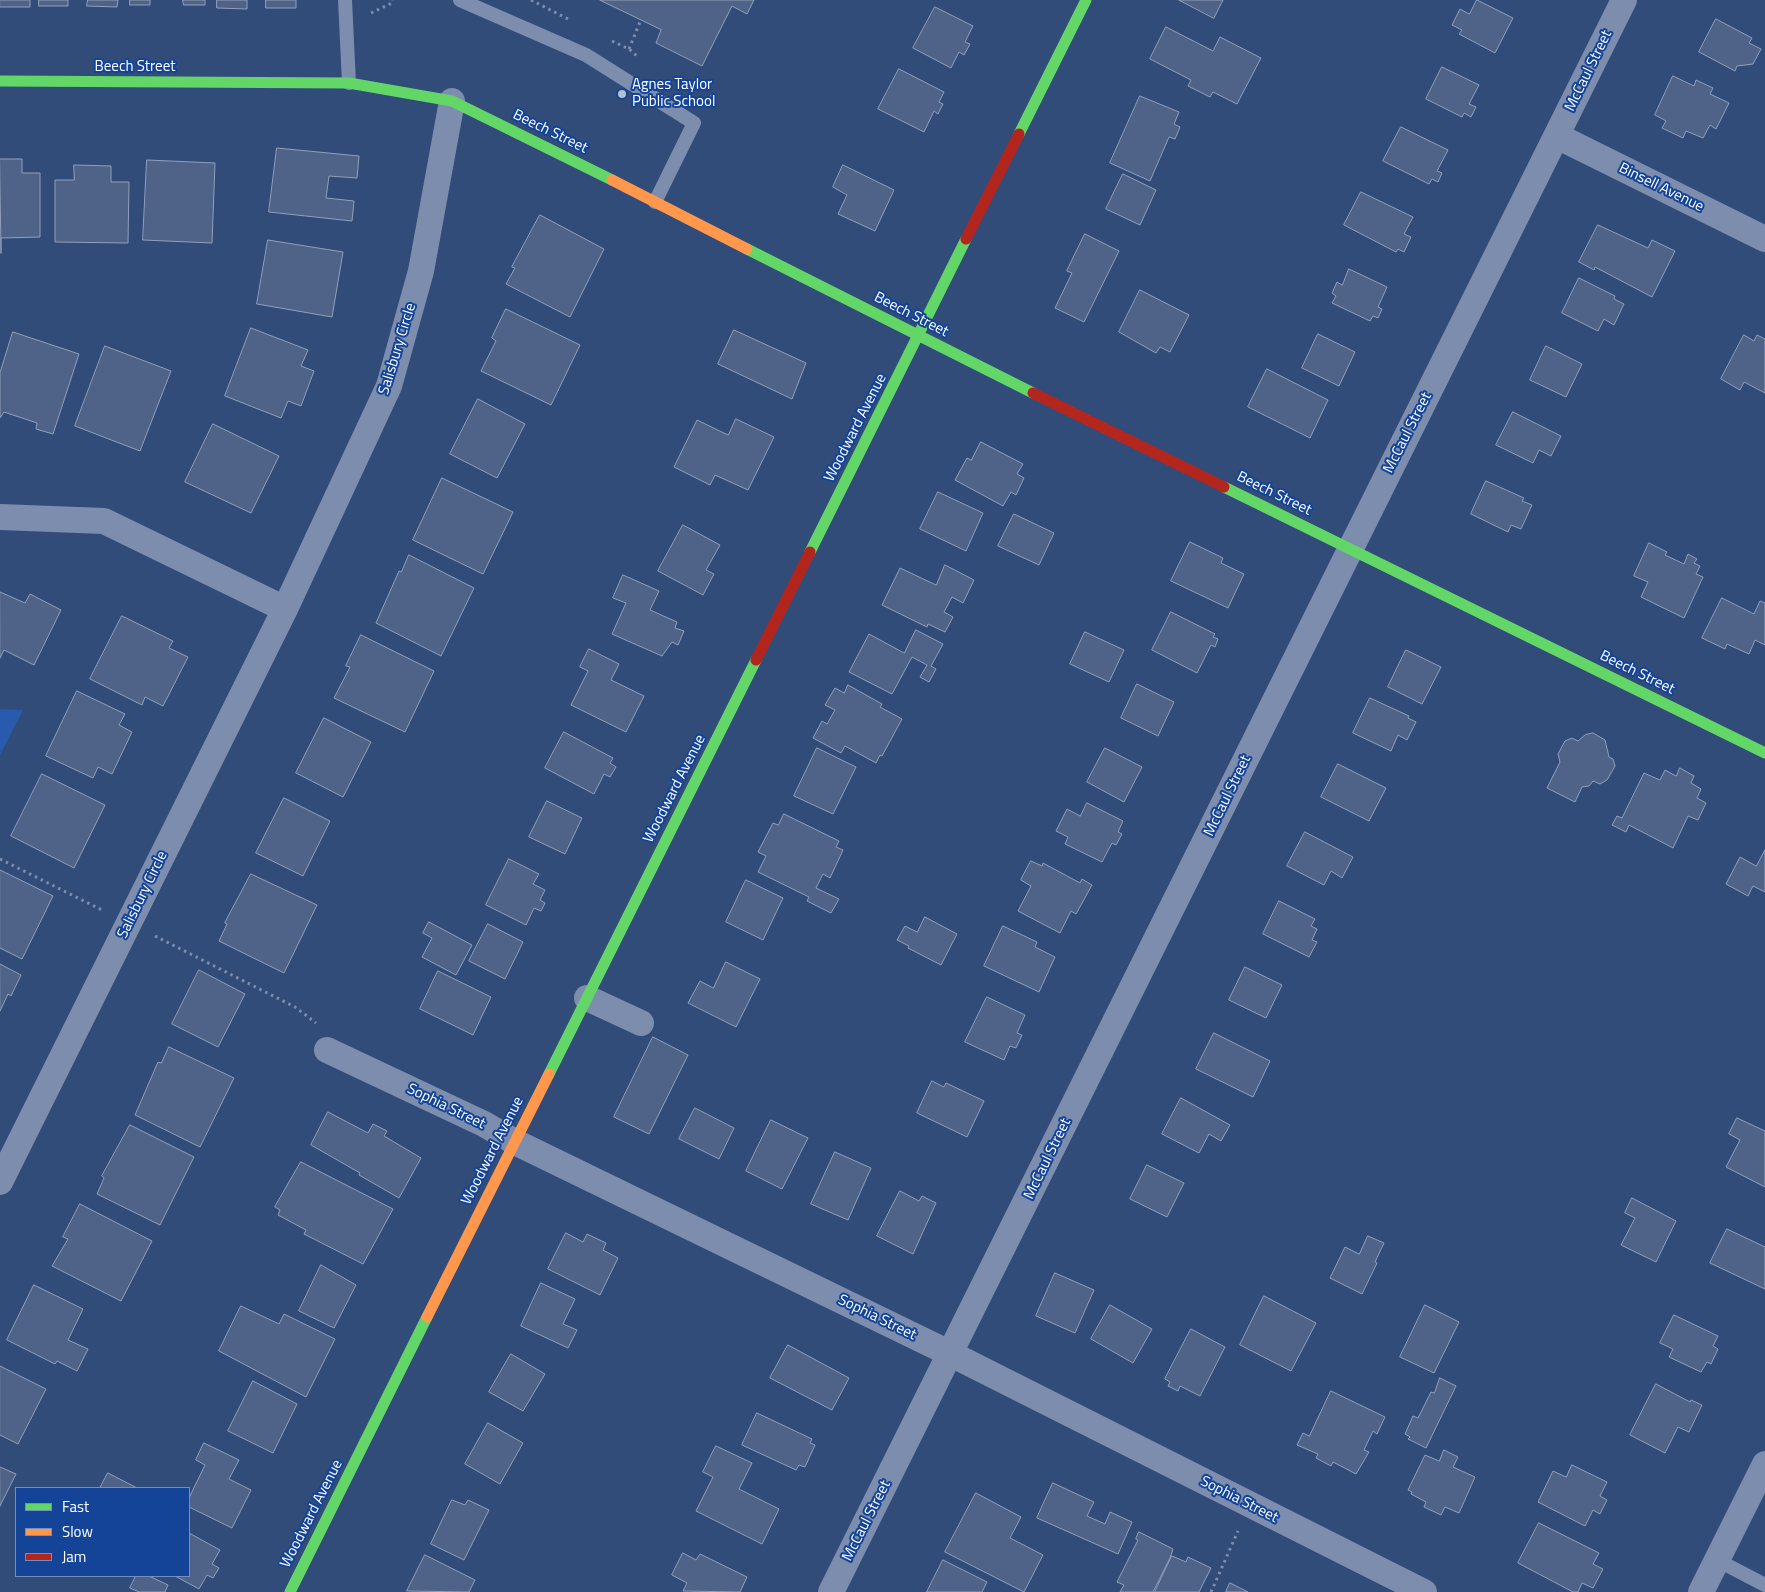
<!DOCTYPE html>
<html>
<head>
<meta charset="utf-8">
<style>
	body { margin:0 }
	#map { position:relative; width:1765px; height:1592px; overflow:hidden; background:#324c7a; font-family:"Titillium Web",sans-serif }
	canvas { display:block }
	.legend { position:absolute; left:15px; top:1487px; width:175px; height:90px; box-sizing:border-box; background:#144498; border:1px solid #728fc1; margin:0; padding:6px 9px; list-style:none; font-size:15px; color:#fff }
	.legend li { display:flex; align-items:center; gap:10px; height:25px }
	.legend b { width:25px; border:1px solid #728fc1 }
</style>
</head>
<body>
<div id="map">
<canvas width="1765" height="1592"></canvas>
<ul class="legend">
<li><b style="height:6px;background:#63d668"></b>Fast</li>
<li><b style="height:6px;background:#ff974d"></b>Slow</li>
<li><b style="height:6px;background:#b3261e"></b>Jam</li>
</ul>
</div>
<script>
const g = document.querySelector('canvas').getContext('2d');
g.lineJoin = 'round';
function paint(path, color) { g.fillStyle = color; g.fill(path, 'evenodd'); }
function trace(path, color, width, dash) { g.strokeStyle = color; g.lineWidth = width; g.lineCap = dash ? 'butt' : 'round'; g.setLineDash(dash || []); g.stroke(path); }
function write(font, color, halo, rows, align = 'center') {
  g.font = font + ' "Titillium Web",sans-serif'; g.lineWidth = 4; g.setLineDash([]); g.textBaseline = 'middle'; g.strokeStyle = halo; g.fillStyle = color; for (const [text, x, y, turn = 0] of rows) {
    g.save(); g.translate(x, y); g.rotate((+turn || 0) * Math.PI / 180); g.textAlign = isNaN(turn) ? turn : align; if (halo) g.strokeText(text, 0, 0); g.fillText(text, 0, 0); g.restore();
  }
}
const green = new Path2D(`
	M0 709 23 710 0 755Z`);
const building = new Path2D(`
	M0 0H30V7H0Z
	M39 0H68V6H39Z
	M88 0H118L117 7 87 6Z
	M130 0H150V5H130Z
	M183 0H205V5H184Z
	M217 0H247V9L217 8Z
	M266 0H296V8H266Z
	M600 0H754L747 14 732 6 702 66 656 43 661 30Z
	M1179 0H1223L1214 18Z
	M1477 0 1513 18 1495 53 1459 34 1462 30 1452 25 1460 9 1469 14Z
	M935 7 973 26 965 42 970 44 964 55 959 52 951 68 913 48Z
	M1716 19 1752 38 1749 43 1761 49 1753 64 1737 66 1735 71 1699 52Z
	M1166 27 1213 51 1220 37 1261 58 1237 104 1213 92 1210 97 1188 86 1191 80 1150 59Z
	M1442 67 1479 85 1469 104 1476 107 1471 117 1464 113 1462 117 1426 99Z
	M899 69 944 92 939 102 943 104 938 114 934 111 924 132 878 109Z
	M1673 76 1694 86 1696 80 1713 88 1710 94 1729 103 1716 129 1710 125 1703 138 1686 131 1683 138 1662 128 1666 121 1655 115Z
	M1140 96 1179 112 1174 124 1180 127 1175 139 1169 137 1150 181 1110 163Z
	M1401 127 1448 150 1437 171 1442 173 1438 182 1432 179 1429 184 1383 161Z
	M277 148 359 156 357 178 329 176 326 198 354 201 352 221 269 212Z
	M0 159H22V173H40V237L1 238V253Z
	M147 160 215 163 212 243 143 240Z
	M74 165 111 166V182H129L128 243 55 242V180H74Z
	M843 165 894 190 875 231 838 214 847 195 833 187Z
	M1123 174 1156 190 1140 225 1106 209Z
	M1361 192 1413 217 1404 234 1411 237 1404 252 1398 249 1396 252 1344 225Z
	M540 215 604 249 570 317 506 284 515 268 512 267Z
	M1598 225 1648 248 1652 240 1675 251 1652 297 1595 267 1594 270 1579 262Z
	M1085 234 1119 251 1084 322 1055 308 1072 273 1067 271Z
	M268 240 343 252 332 317 257 304Z
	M1349 269 1387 287 1378 307 1382 309 1378 318 1373 316 1370 321 1332 303 1336 296 1332 293 1337 282 1342 285Z
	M1579 278 1615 296 1614 299 1624 304 1614 325 1604 319 1598 331 1562 313Z
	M1140 290 1189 315 1170 352 1160 347 1156 353 1119 332Z
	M506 309 580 345 551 405 481 371 496 341 492 338Z
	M251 328 308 350 301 366 314 371 301 406 288 401 281 418 225 396Z
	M734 330 806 363 792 399 718 364Z
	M13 332 79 354 53 434 36 429 37 423 4 412 0 418V373Z
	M1318 334 1355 352 1339 386 1302 368Z
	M1744 335 1754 341 1757 335 1765 339V393L1744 382 1740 390 1721 379Z
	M105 346 171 371 140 451 75 426Z
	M1546 346 1582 364 1566 397 1530 380Z
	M1267 369 1328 400 1310 438 1248 407Z
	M478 399 525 424 497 478 450 454Z
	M1513 412 1561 436 1551 456 1539 450 1533 463 1496 445Z
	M736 419 774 437 748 490 715 475 710 485 674 467 697 420 728 435Z
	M213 424 279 456 251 513 185 482Z
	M981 442 1023 464 1017 474 1024 478 1016 495 1011 492 1003 506 955 480 967 458 971 460Z
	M442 478 513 512 483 574 413 540Z
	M1486 481 1524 498 1522 501 1532 505 1521 529 1511 525 1508 532 1471 514Z
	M938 492 983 513 966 551 920 529Z
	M1014 514 1054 533 1039 565 998 546Z
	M683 525 720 545 706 570 714 574 703 595 658 571Z
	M1190 542 1223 558 1221 563 1244 574 1228 608 1171 581Z
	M1649 543 1667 552 1665 555 1684 564 1688 554 1697 559 1694 563 1700 566 1696 574 1703 577 1684 618 1641 597 1648 582 1634 576Z
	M409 555 474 588 441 656 376 623 399 571 401 572Z
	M945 565 974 580 963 603 952 597 944 612 953 617 945 632 928 624 927 627 882 605 900 568 936 585Z
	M623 575 659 591 650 610 677 622 675 628 684 631 678 645 672 642 662 656 612 634 626 603 613 598Z
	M0 592 25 603 30 594 61 610 34 665 4 650 0 658Z
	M1722 598 1754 614 1760 601 1765 603V645L1755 640 1749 654 1727 644 1725 649 1702 638Z
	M1171 612 1215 634 1213 637 1218 639 1215 647 1211 645 1197 673 1152 650Z
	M122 616 173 641 169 648 188 657 163 706 145 697 142 705 90 679Z
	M916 630 943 644 931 666 936 669 929 682 920 677 927 665 912 657 892 694 849 672 869 634 904 653Z
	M1085 632 1124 650 1109 682 1070 664Z
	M361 635 434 671 405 732 334 698 350 667 346 666Z
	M589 649 619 664 611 680 644 696 626 732 571 705 588 671 580 667Z
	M1406 650 1441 667 1422 704 1388 687Z
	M1137 684 1174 702 1158 736 1121 718Z
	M848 685 882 704 880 707 902 719 882 756 880 755 876 763 845 746 841 753 813 738 822 721 827 724 835 710 825 705 835 688 844 693Z
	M77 691 125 714 119 725 132 732 112 774 98 767 93 778 46 756Z
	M1370 698 1409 716 1408 718 1416 722 1407 740 1398 735 1391 751 1353 733Z
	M324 718 371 742 343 797 296 773Z
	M564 732 613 758 610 763 616 767 610 777 604 774 594 794 545 768Z
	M1593 733 1605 740 1609 757 1613 759 1615 766 1607 780 1600 784 1593 781 1589 786 1582 787 1575 802 1547 788 1560 762 1558 754 1565 741 1572 738 1578 741 1585 735Z
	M817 748 856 767 833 814 794 796Z
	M1105 748 1142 767 1124 802 1087 782Z
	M1338 764 1386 788 1369 821 1321 797Z
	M1680 768 1694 776 1691 783 1701 789 1697 798 1706 803 1698 820 1688 816 1673 848 1629 825 1626 832 1612 825 1617 816 1622 818 1644 773 1660 780 1665 770 1676 776Z
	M42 774 105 805 74 868 11 836Z
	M284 798 330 821 303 876 256 853Z
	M547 801 582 818 565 854 529 837Z
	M1087 803 1123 821 1118 832 1122 834 1116 845 1112 843 1102 862 1065 844 1068 837 1056 831 1067 809 1080 816Z
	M784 814 839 841 836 847 843 850 830 878 823 874 816 888 839 899 831 913 807 901 809 897 758 872 766 856 758 852 773 823 778 825Z
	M1305 832 1353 857 1342 878 1331 871 1324 885 1287 866Z
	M1765 850V892L1753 886 1748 896 1726 884 1740 857 1756 866Z
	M509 859 539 874 533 884 545 890 540 900 545 903 541 911 534 908 526 925 486 905Z
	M1031 861 1042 866 1043 863 1080 883 1082 879 1092 885 1076 914 1071 911 1060 933 1018 911 1031 886 1021 880Z
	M0 870 53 896 22 959 0 948Z
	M251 874 317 905 284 973 219 941 227 924 225 923Z
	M746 880 783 898 763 940 726 922Z
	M1279 901 1315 919 1311 926 1317 929 1312 940 1317 942 1309 957 1263 934Z
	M925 917 957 934 941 965 908 948 909 946 897 940 905 926 917 932Z
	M429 922 472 945 456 975 422 957 432 938 423 933Z
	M488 924 523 942 505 979 469 961Z
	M1003 926 1037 942 1035 947 1055 957 1039 992 984 966Z
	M726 962 760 979 736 1027 688 1003 700 981 713 988Z
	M0 964 21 975 11 996 8 994 0 1011Z
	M1245 967 1282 985 1266 1018 1229 1000Z
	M199 970 245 994 218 1047 172 1024Z
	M438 971 491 997 473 1035 420 1009Z
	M987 997 1025 1015 1017 1033 1022 1035 1016 1048 1010 1046 1004 1060 965 1042Z
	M1214 1033 1270 1061 1253 1097 1196 1069Z
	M653 1037 688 1055 649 1134 614 1117Z
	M169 1047 234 1078 200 1147 135 1115 158 1062 161 1063Z
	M932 1081 944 1087 946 1083 984 1101 967 1137 917 1113Z
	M1181 1098 1230 1125 1221 1141 1209 1134 1199 1153 1162 1134Z
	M695 1108 734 1128 719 1159 679 1139Z
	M328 1112 368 1133 373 1124 387 1131 384 1136 421 1158 399 1198 359 1175 360 1173 311 1145Z
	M1737 1118 1765 1131V1187L1726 1167 1740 1140 1729 1134Z
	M771 1120 808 1138 782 1189 746 1171Z
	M130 1125 194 1157 160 1225 97 1194 104 1178 102 1176Z
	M835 1152 871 1168 848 1220 811 1204Z
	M301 1162 393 1209 363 1264 304 1234 306 1230 278 1215 280 1210 275 1207Z
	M1147 1165 1184 1183 1167 1217 1130 1199Z
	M900 1191 919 1201 922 1196 936 1203 913 1254 877 1236Z
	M1632 1198 1676 1221 1656 1262 1621 1245 1635 1218 1625 1213Z
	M80 1204 152 1241 121 1301 52 1266 68 1239 63 1237Z
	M1727 1229 1765 1247V1289L1710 1263Z
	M566 1233 583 1242 587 1234 606 1243 603 1250 618 1258 600 1295 548 1269Z
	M1368 1236 1384 1243 1375 1262 1377 1263 1362 1294 1330 1278 1345 1247 1359 1254Z
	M321 1265 356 1285 334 1328 299 1311Z
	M1055 1273 1094 1290 1075 1333 1036 1316Z
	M541 1283 575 1299 563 1324 577 1330 568 1348 521 1326Z
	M34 1285 83 1309 68 1340 88 1349 77 1371 57 1361 55 1364 7 1340Z
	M1264 1296 1316 1323 1291 1371 1240 1345Z
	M1110 1305 1152 1329 1133 1363 1091 1339Z
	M1425 1305 1459 1322 1434 1373 1400 1357Z
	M241 1306 279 1324 284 1314 335 1339 306 1397 219 1351Z
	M1674 1315 1718 1336 1713 1346 1718 1349 1711 1364 1707 1362 1701 1372 1669 1357 1673 1349 1660 1343Z
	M1191 1329 1225 1347 1200 1396 1180 1386 1178 1391 1168 1386 1170 1382 1165 1379Z
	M788 1345 849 1378 832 1410 770 1378Z
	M511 1354 545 1374 523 1411 489 1392Z
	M0 1366 46 1389 18 1444 0 1435Z
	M1440 1378 1456 1386 1426 1448 1408 1439 1410 1437 1405 1434 1413 1416 1418 1418 1431 1392 1434 1393Z
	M253 1381 297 1404 273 1453 228 1431Z
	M1656 1384 1690 1402 1691 1400 1702 1405 1689 1432 1678 1427 1665 1453 1630 1435Z
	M1331 1391 1385 1417 1377 1434 1373 1431 1364 1450 1369 1452 1356 1474 1333 1462 1331 1466 1316 1458 1318 1454 1297 1445 1303 1433 1309 1436Z
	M757 1413 812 1439 810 1443 815 1445 805 1467 799 1465 796 1470 742 1445Z
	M488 1423 523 1443 500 1484 465 1464Z
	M204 1443 239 1460 229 1479 251 1490 232 1528 189 1507V1498L205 1465 196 1460Z
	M716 1446 752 1463 739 1489 779 1509 762 1544 696 1511 713 1477 703 1472Z
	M1444 1450 1458 1457 1453 1467 1475 1477 1459 1513 1445 1507 1441 1515 1424 1507 1426 1502 1411 1494 1412 1492 1408 1490 1425 1455 1439 1461Z
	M1572 1465 1607 1482 1600 1496 1607 1500 1600 1514 1593 1510 1585 1526 1538 1502 1553 1471 1566 1477Z
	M0 1467 16 1474 0 1506Z
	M108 1473 137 1488H100Z
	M1053 1483 1094 1502 1087 1516 1105 1524 1110 1512 1132 1522 1118 1554 1037 1518Z
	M976 1493 1021 1517 1010 1538 1043 1555 1024 1592 945 1552Z
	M452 1500 465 1505 468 1500 489 1510 464 1560 431 1544Z
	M1539 1523 1599 1553 1593 1564 1603 1569 1593 1588 1582 1583 1578 1592H1573L1518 1563Z
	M1139 1532 1173 1549 1170 1558 1153 1592H1120L1124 1585 1117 1582 1138 1540 1136 1539Z
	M189 1533 220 1550 212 1564 219 1568 213 1578 207 1575 199 1589 175 1576H189Z
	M683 1553 696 1560 700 1554 747 1577 740 1592 683 1591 687 1583 672 1575Z
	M425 1555 475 1580 469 1592 407 1591Z
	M1172 1556 1186 1562 1188 1557 1211 1568 1199 1592H1155Z
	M943 1560 987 1582 982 1592H927Z
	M136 1576H149L168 1585 165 1592H139L130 1588Z
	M1230 1583 1248 1592H1226Z`);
const path = new Path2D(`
	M531 0 568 19
	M371 13 392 3V0
	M612 41 629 49 638 57
	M629 49 640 22
	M705 100 716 94
	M0 859 102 910
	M155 936 295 1007 316 1023
	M1211 1592 1238 1531`);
const lane = new Path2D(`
	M345 0 349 83
	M460 0 586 55 694 123 655 202
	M1717 1560 1765 1585`);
const street = new Path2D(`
	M1557 136 1765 239
	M0 517 104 521 285 609
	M587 998 641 1023
	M327 1050 484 1124 515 1142 951 1354 1424 1592
	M0 1182 285 609 389 386 421 271 452 101
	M831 1592 1624 0
	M1701 1592 1765 1464`);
const fast = new Path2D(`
	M0 81 349 83 452 101 612 180
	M1019 134 1086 0
	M747 249 1033 393
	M1224 487 1765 753
	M810 552 966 239
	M549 1074 756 660
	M290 1592 427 1317`);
const slow = new Path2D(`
	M612 180 747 249
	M427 1317 549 1074`);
const jam = new Path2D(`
	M966 239 1019 134
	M1033 393 1224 487
	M756 660 810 552`);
const markers = [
	[622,94,5,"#b7c0d0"]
];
const streetNames = [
	["Beech Street",135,67],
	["McCaul Street",1589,71,-64],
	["Beech Street",550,132,26],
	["Binsell Avenue",1661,188,26],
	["Beech Street",911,315,27],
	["Salisbury Circle",398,349,-73],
	["Woodward Avenue",856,428,-63],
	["McCaul Street",1408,433,-63],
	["Beech Street",1274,494,26],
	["Beech Street",1637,673,26],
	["Woodward Avenue",675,789,-63],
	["McCaul Street",1228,796,-64],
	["Salisbury Circle",143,895,-64],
	["Sophia Street",446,1107,26],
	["Woodward Avenue",493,1151,-63],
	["McCaul Street",1048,1159,-64],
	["Sophia Street",877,1318,26],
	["Sophia Street",1239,1500,27],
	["Woodward Avenue",312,1514,-63],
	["McCaul Street",867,1521,-63]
];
const poiNames = [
	["Agnes Taylor",632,85],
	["Public School",632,102]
];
paint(green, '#285aae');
paint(building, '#4e6387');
trace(building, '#91a0ba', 1);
trace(path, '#7d8dad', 3, [2.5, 4]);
trace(lane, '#7d8dad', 14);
trace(street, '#7d8dad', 26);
trace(fast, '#63d668', 11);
trace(slow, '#ff974d', 11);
trace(jam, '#b3261e', 11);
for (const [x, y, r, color] of markers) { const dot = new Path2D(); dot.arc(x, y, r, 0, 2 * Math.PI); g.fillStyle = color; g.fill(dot); trace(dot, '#144498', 2); }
write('15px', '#fff', '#144498', streetNames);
write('15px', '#fff', '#144498', poiNames, 'left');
</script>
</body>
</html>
